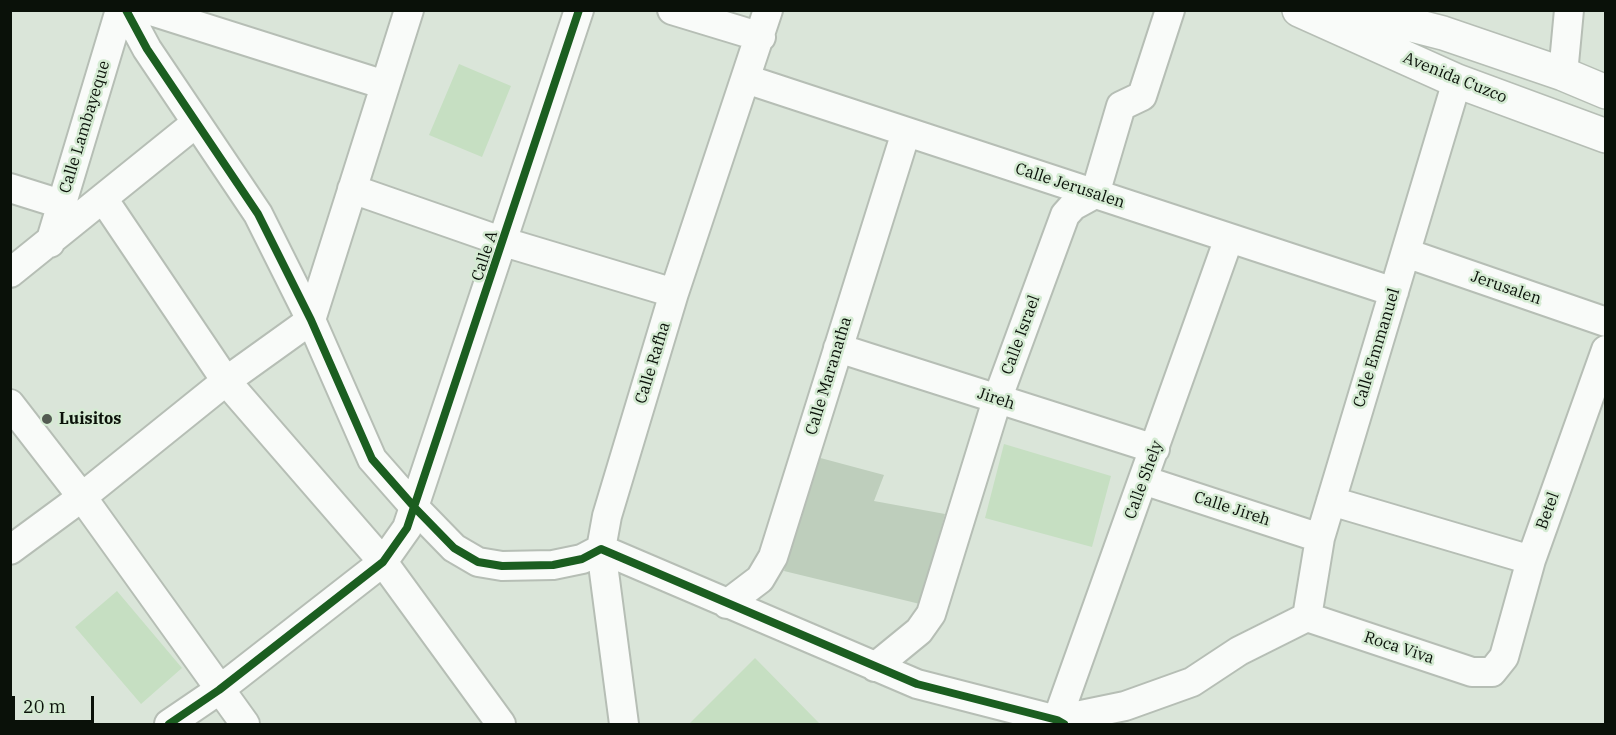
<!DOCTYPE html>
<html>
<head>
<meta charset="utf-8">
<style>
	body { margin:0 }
	#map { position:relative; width:1616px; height:735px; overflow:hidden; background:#dae5d9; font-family:"IBM Plex Serif",serif }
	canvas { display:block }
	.frame { position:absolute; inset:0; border:12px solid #0a1109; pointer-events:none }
	.scale { position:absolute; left:12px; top:696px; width:82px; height:27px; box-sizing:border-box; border:3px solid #0a1109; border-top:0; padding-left:8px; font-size:18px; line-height:21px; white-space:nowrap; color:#0a1109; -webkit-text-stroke:4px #d5ebd3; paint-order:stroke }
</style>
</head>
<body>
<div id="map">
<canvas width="1616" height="735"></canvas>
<div class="frame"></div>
<div class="scale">20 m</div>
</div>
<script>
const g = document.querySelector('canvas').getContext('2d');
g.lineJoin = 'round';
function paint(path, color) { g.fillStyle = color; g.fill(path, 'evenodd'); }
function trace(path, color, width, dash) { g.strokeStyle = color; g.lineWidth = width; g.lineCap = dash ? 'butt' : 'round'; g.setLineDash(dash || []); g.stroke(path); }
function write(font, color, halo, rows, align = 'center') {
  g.font = font + ' "IBM Plex Serif",serif'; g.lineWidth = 5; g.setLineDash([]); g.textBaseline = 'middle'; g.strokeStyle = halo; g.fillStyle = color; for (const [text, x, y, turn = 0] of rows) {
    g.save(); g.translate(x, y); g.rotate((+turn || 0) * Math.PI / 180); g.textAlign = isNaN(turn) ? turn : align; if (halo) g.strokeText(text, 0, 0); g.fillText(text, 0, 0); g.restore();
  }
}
const green = new Path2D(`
	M459 64 511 86 482 157 429 135Z
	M1004 444 1111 476 1092 547 985 518Z
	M117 591 182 668 141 704 75 627Z
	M755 658 820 724H689Z`);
const building = new Path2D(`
	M813 456 884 475 874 501 945 514 920 604 784 571Z`);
const street = new Path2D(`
	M126 10 147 49 258 214 311 320 372 459 416 509 454 548 478 562 502 566 553 565 582 559 601 549 917 684 1057 720 1064 724
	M148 10 385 85
	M672 10 761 37
	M1563 74 1569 10
	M746 79 1394 292
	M10 188 61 204
	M352 189 504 242 674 293
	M104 200 226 381 383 562 501 724
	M50 243 120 10
	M1406 253 1606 322
	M10 273 196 123
	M838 348 1155 449
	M10 404 82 497 245 724
	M1143 480 1320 538
	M1331 501 1531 560
	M10 550 82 497 226 381 311 320 409 10
	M727 604 760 579 773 557 906 132
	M1307 617 1320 538 1457 81
	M1307 617 1472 672H1492L1504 657 1531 560 1606 350
	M875 667 919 631 931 614 997 400 1065 215 1073 206 1095 194 1121 106 1142 96 1170 10
	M1057 720 1229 238
	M169 724 219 690 383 562 407 528 579 10
	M624 724 601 549 607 516 674 293 768 10
	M1050 724 1057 720 1125 706 1192 682 1239 651 1307 617`);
const secondary = new Path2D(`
	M1299 10 1457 81 1606 136
	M1318 13H1365L1443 33 1563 74 1606 92`);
const cycleway = new Path2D(`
	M126 10 147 49 258 214 311 320 372 459 416 509 454 548 478 562 502 566 553 565 582 559 601 549 917 684 1057 720 1064 724
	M169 724 219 690 383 562 407 528 579 10`);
const markers = [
	[47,419,6,"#535b52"]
];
const streetNames = [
	["Avenida Cuzco",1455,78,22],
	["Calle Lambayeque",85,127,-73],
	["Calle Jerusalen",1070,186,18],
	["Calle A",485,256,-72],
	["Jerusalen",1506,288,19],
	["Calle Israel",1021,335,-70],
	["Calle Emmanuel",1377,348,-73],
	["Calle Rafha",653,363,-73],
	["Calle Maranatha",829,376,-73],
	["Jireh",996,399,18],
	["Calle Shely",1144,480,-70],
	["Calle Jireh",1232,509,18],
	["Betel",1548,511,-70],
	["Roca Viva",1399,648,18]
];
const poiNames = [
	["Luisitos",59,419]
];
paint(green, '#c6dfc2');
paint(building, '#becebc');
trace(street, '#b6beb5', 32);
trace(secondary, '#b6beb5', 36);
trace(street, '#f9fbf9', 28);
trace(secondary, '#f9fbf9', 33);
trace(cycleway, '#1b5e20', 8);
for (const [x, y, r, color] of markers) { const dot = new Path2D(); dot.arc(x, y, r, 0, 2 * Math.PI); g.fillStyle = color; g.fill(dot); trace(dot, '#d5ebd3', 2); }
write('16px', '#0a1109', '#d5ebd3', streetNames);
write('bold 16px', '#0a1109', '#d5ebd3', poiNames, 'left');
</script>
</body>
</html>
